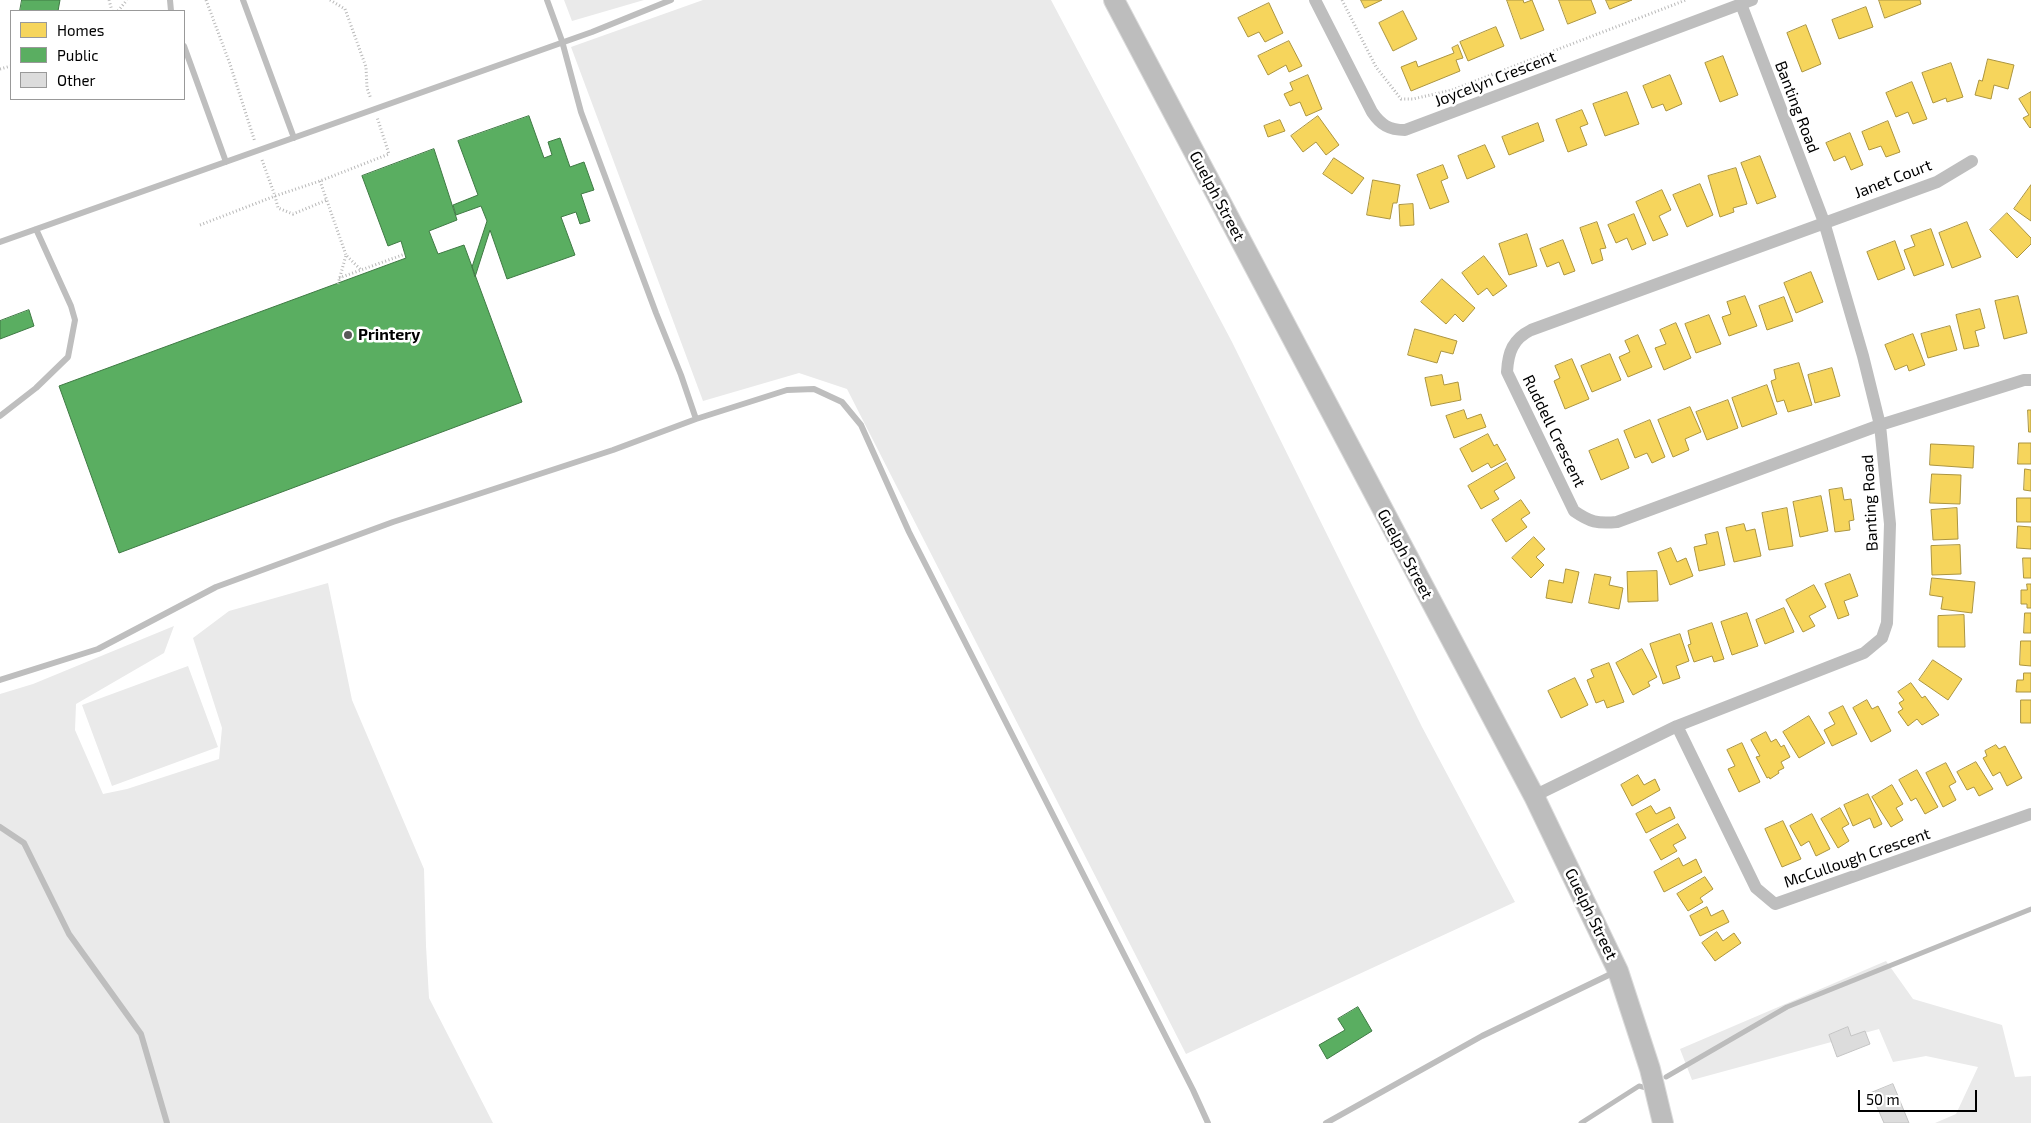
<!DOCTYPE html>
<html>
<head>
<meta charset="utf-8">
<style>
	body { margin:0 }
	#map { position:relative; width:2031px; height:1123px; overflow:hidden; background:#fff; font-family:"Exo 2",sans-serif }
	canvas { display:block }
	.legend { position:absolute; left:10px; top:10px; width:175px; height:90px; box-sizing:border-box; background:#fff; border:1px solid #999; margin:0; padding:6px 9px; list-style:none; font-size:15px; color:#000 }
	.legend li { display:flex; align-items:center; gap:10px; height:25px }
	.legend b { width:25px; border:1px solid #999 }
	.scale { position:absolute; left:1858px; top:1090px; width:119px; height:22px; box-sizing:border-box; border:2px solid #000; border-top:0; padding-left:6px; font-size:15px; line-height:18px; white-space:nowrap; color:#000; -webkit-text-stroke:4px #fff; paint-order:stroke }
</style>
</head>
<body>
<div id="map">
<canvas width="2031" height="1123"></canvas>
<ul class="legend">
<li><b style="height:14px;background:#f6d55c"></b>Homes</li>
<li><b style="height:14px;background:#5aae61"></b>Public</li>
<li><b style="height:14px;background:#dcdcdc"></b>Other</li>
</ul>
<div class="scale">50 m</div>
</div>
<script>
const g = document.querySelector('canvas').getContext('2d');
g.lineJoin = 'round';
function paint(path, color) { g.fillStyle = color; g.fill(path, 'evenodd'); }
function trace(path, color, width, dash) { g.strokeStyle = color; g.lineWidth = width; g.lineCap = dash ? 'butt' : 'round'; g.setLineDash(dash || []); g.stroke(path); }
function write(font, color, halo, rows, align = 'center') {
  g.font = font + ' "Exo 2",sans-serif'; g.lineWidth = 5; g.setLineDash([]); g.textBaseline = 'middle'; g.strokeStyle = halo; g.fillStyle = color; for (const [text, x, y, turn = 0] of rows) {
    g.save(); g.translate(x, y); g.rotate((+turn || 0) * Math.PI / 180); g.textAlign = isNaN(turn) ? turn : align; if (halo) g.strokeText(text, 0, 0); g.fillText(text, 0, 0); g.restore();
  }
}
const green = new Path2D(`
	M564 0H644L572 21Z
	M703 0H1051L1232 342 1422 727 1515 902 1186 1054 847 389 799 373 703 401 571 47Z
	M328 583 352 700 424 869 426 946 429 998 493 1123H0V694L33 684 174 626 164 653 76 704 75 730 103 794 127 789 219 759 222 728 193 638 229 611Z
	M188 666 218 747 112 786 82 705Z
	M1886 961 1913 999 2002 1025 2015 1077 2031 1076V1123H1935L1956 1114 1978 1067 1926 1056 1893 1062 1879 1029 1692 1080 1680 1049Z`);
const homes = new Path2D(`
	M1361 0H1382L1365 8Z
	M1507 0H1523L1524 3 1532 0 1544 30 1521 39Z
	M1559 0H1591L1596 13 1568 24Z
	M1606 0H1632L1610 9Z
	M1879 0H1920L1921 4 1885 18Z
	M1269 3 1283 33 1265 42 1259 32 1248 37 1238 18Z
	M1866 7 1873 27 1839 39 1832 20Z
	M1403 11 1417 39 1393 51 1379 23Z
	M1806 25 1821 64 1802 72 1787 33Z
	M1496 27 1504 46 1468 61 1460 42Z
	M1289 41 1302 66 1289 72 1286 65 1268 75 1258 56Z
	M1458 45 1463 58 1456 60 1460 71 1411 91 1401 67 1416 61 1418 67 1454 53 1452 48Z
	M1723 56 1738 95 1720 102 1705 63Z
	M1988 59 2014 65 2008 89 1994 85 1991 99 1975 95 1979 80 1982 81Z
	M1951 63 1963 97 1947 102 1946 98 1933 103 1922 73Z
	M1308 75 1322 109 1306 116 1300 102 1290 106 1284 94 1293 90 1290 83Z
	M1670 75 1682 104 1666 111 1663 104 1652 108 1643 86Z
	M1912 82 1927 119 1913 124 1908 112 1896 117 1886 93Z
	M1627 92 1639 124 1605 136 1593 104Z
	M2031 92V127L2030 128 2023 118 2029 115 2019 99Z
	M1582 110 1588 124 1580 127 1587 145 1568 152 1556 120Z
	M1318 116 1339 145 1326 155 1316 142 1303 152 1291 136Z
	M1280 120 1285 131 1268 137 1264 126Z
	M1888 121 1900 152 1886 157 1881 146 1869 150 1862 132Z
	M1538 123 1544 141 1509 155 1502 137Z
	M1850 133 1863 165 1851 170 1845 156 1834 161 1826 143Z
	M1485 145 1495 167 1467 179 1458 156Z
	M1760 156 1776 197 1757 204 1741 163Z
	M1334 158 1364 178 1352 194 1323 174Z
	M1443 165 1448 178 1441 181 1449 202 1430 209 1417 175Z
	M1736 168 1747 204 1733 208 1734 212 1720 217 1708 176Z
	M1373 180 1400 185 1397 203H1393L1390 219 1367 215Z
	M1700 184 1713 215 1687 227 1673 195Z
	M2031 185V221L2014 209Z
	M1662 190 1671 210 1659 216 1668 235 1653 241 1636 202Z
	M1413 204 1414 225 1400 226 1399 205Z
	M2007 213 2031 238V244L2017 258 1990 230Z
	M1634 214 1646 244 1632 250 1627 238 1616 243 1608 225Z
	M1597 222 1606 248 1600 249 1603 260 1592 264 1580 228Z
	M1967 222 1981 257 1952 268 1939 233Z
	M1931 229 1944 265 1914 276 1904 250 1915 246 1911 236Z
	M1527 234 1537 266 1509 275 1499 244Z
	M1563 240 1575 271 1564 275 1559 262 1547 267 1540 249Z
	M1895 241 1905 269 1878 280 1867 252Z
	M1484 256 1507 286 1493 296 1487 288 1478 295 1462 273Z
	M1811 272 1823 302 1796 313 1784 283Z
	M1442 279 1475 308 1463 322 1455 314 1446 324 1421 302Z
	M1745 296 1757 326 1729 336 1722 317 1731 314 1727 302Z
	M2018 296 2027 333 2004 339 1995 301Z
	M1784 297 1793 321 1767 330 1759 306Z
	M1980 309 1985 328 1975 331 1979 346 1964 349 1956 315Z
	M1709 315 1721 344 1696 353 1685 324Z
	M1676 323 1691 358 1664 370 1655 348 1666 344 1660 330Z
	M1950 326 1957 350 1928 358 1921 334Z
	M1415 329 1457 341 1453 354 1441 351 1437 363 1408 355Z
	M1913 334 1925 365 1909 371 1907 365 1895 370 1885 345Z
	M1638 335 1652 367 1628 377 1619 357 1630 352 1625 341Z
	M1610 354 1621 380 1592 392 1581 366Z
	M1572 359 1589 399 1565 409 1554 381 1560 378 1555 366Z
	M1799 363 1812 405 1788 412 1784 400 1777 402 1771 381 1776 379 1774 370Z
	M1832 368 1840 396 1815 403 1808 375Z
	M1442 375 1444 385 1458 382 1461 400 1431 406 1425 378Z
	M1767 385 1777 414 1742 427 1732 398Z
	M1728 400 1738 428 1707 440 1696 412Z
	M1690 407 1701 432 1685 439 1689 450 1673 457 1658 420Z
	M1464 410 1467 419 1481 414 1486 427 1454 438 1446 416Z
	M2028 410H2031V432H2029Z
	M1650 420 1665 457 1652 463 1647 453 1635 458 1624 431Z
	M1488 434 1494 446 1497 444 1506 460 1491 468 1488 463 1472 472 1460 449Z
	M1618 439 1629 468 1601 480 1589 451Z
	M2019 443H2031V464H2018Z
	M1931 444 1974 446 1973 468 1930 465Z
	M1507 463 1515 478 1494 491 1499 499 1481 509 1468 486Z
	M2025 469 2031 470V491L2024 490Z
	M1932 474 1961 475 1960 504 1930 503Z
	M1842 488 1844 500 1851 499 1854 520 1849 521 1850 530 1835 532 1829 490Z
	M1821 496 1828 531 1800 537 1793 502Z
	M2017 498H2031V522H2017Z
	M1521 500 1530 513 1521 519 1527 527 1506 542 1492 520Z
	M1787 508 1793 546 1769 550 1762 513Z
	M1957 508 1958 539 1933 540 1931 510Z
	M1744 524 1746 531 1755 529 1761 556 1734 562 1726 528Z
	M2018 526 2031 527V549L2017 548Z
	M1718 532 1725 565 1699 571 1694 547 1707 544 1705 535Z
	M1534 537 1545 549 1536 557 1544 565 1531 578 1512 558Z
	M1960 545 1961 574 1932 575 1931 546Z
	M1671 548 1677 562 1686 558 1693 576 1670 585 1658 553Z
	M2023 558H2031V578H2024Z
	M1566 569 1579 572 1572 603 1546 598 1549 580 1563 583Z
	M1657 571 1658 601 1628 602 1627 572Z
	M1595 574 1611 577 1609 585 1623 588 1619 609 1589 603Z
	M1850 574 1858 596 1844 601 1849 615 1838 619 1825 584Z
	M1932 578 1975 582 1972 613 1941 609 1943 597 1930 595Z
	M2027 584H2031V608H2027V604H2021V590H2027Z
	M1814 585 1826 607 1809 616 1815 626 1803 632 1786 600Z
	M1784 608 1794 632 1765 644 1756 620Z
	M1747 613 1758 646 1732 655 1721 622Z
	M2025 613H2031V633H2024Z
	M1964 615 1965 647H1938V616Z
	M1712 623 1724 659 1714 662 1712 656 1694 662 1688 645 1691 644 1688 631Z
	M1680 634 1689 661 1676 666 1680 678 1663 684 1650 644Z
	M2021 641H2031V666L2020 665Z
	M1642 649 1657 677 1648 682 1650 686 1633 695 1616 663Z
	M1933 660 1962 679 1948 700 1919 680Z
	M1609 663 1624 702 1607 708 1604 700 1596 703 1587 680 1594 677 1591 670Z
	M2024 673H2031V692H2016L2017 680H2023Z
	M1575 678 1588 705 1561 718 1548 691Z
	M1911 683 1922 698 1925 696 1939 715 1922 725 1917 719 1908 726 1898 712 1903 709 1899 703 1904 700 1898 692Z
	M1867 700 1872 709 1878 706 1891 731 1871 742 1853 708Z
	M2021 700H2031V723H2021Z
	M1843 706 1857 734 1832 746 1824 730 1835 724 1829 713Z
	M1809 716 1825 743 1799 758 1783 732Z
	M1766 732 1771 742 1776 739 1781 747 1784 745 1790 757 1781 762 1784 768 1778 771 1779 773 1770 779 1769 777 1767 778 1756 757 1760 756 1751 740Z
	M1742 743 1760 782 1739 792 1728 769 1735 766 1727 750Z
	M1996 745 1999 749 2005 746 2022 778 2007 786 2000 772 1993 776 1983 758 1987 756 1985 751Z
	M1976 762 1993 789 1979 796 1974 787 1967 790 1957 772Z
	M1946 763 1956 782 1949 786 1956 800 1943 807 1926 773Z
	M1917 770 1938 807 1925 814 1916 798 1911 801 1899 780Z
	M1638 775 1644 785 1655 779 1660 790 1632 806 1621 785Z
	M1892 785 1903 804 1896 808 1903 820 1891 827 1872 797Z
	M1868 794 1882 824 1874 828 1870 818 1853 826 1844 805Z
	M1651 806 1656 814 1670 807 1675 818 1646 833 1636 814Z
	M1840 808 1849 824 1842 828 1849 841 1838 848 1821 819Z
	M1812 814 1830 849 1816 856 1809 841 1801 846 1790 826Z
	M1783 821 1801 859 1782 867 1765 829Z
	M1678 824 1686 838 1673 845 1677 851 1661 860 1650 840Z
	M1679 858 1683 866 1696 859 1702 872 1664 892 1654 872Z
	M1705 877 1713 889 1700 898 1703 902 1688 911 1677 894Z
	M1707 907 1711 916 1723 910 1729 922 1700 936 1690 916Z
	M1717 932 1723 941 1734 933 1741 943 1715 961 1702 943Z`);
const public = new Path2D(`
	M22 0H60L58 11H20Z
	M529 116 544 158 552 155 548 142 560 138 570 167 584 162 594 190 581 194 590 221 580 224 576 212 561 217 575 255 507 279 490 230 475 277 472 267 487 221 481 206 456 215 453 205 478 195 458 141Z
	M434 149 457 220 429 231 438 254 464 245 522 402 119 553 59 386 406 258 401 241 388 246 362 176Z
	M29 310 34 326 0 339V321Z
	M1358 1007 1372 1031 1327 1059 1319 1045 1345 1030 1338 1019Z`);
const stream = new Path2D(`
	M1666 1077 1787 1007 2031 909
	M1581 1123 1639 1086 1646 1088`);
const building = new Path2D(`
	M1848 1027 1851 1036 1865 1031 1870 1044 1837 1057 1829 1035Z
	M1893 1084 1909 1123H1884L1871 1093Z`);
const path = new Path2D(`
	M109 0 112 11
	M206 0 230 64 255 142
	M330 0 345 9 366 67 367 88 371 99
	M1342 0 1376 67 1401 99H1413L1452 90 1686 0
	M118 11 127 0
	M0 69 11 66
	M262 160 275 196 320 181 389 154 377 117
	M320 181 346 255
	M200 225 275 196 278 208 293 214 327 200
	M339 278 361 270
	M338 284 346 255 361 270 405 254`);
const lane = new Path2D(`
	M170 0 171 11
	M243 0 294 138
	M184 46 226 162
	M0 242 592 32 671 0
	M0 416 36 388 68 357 75 320 71 306 36 229
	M696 419 787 390 814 389 842 402 861 425 909 532 1193 1090 1208 1123
	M0 680 98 649 216 587 393 522 613 450 696 419 681 375 656 313 581 112 562 41 547 0
	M0 827 24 843 69 934 141 1034 167 1123
	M1326 1123 1482 1036 1615 972`);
const street = new Path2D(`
	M1315 0 1372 112C1381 125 1389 130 1405 130L1752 0
	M1972 161 1937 182 1531 330C1513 339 1508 352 1507 372L1574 511C1590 522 1597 524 1617 522L1880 425 2024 380H2031
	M1677 726 1756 888 1775 904 2031 814
	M1534 796 1677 726 1864 653 1882 638 1887 623 1890 524 1880 425 1863 356 1824 222 1741 4`);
const primary = new Path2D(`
	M1114 0 1534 796 1618 971 1650 1069 1663 1123`);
const markers = [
	[348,335,5,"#595959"]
];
const streetNames = [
	["Joycelyn Crescent",1495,79,-21],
	["Banting Road",1797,107,69],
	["Janet Court",1893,179,-21],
	["Guelph Street",1217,196,62],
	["Ruddell Crescent",1554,431,64],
	["Banting Road",1870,503,-93],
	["Guelph Street",1405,554,62],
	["McCullough Crescent",1857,858,-19],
	["Guelph Street",1591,914,64]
];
const poiNames = [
	["Printery",358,335]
];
paint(green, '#eaeaea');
paint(homes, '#f6d55c');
trace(homes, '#ac9540', 1);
paint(public, '#5aae61');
trace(public, '#3f7a44', 1);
trace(stream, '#bcbcbc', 5);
paint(building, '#dcdcdc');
trace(building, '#c5c5c5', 1);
trace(primary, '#dbdbdb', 22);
trace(path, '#b8b8b8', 3, [1, 2.5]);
trace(lane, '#bebebe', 6);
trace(street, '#bebebe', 12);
trace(primary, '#bdbdbd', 20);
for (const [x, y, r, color] of markers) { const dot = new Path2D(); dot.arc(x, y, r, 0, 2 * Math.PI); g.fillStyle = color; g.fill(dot); trace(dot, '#fff', 2); }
write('16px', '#000', '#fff', streetNames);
write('bold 16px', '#000', '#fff', poiNames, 'left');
</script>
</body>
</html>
